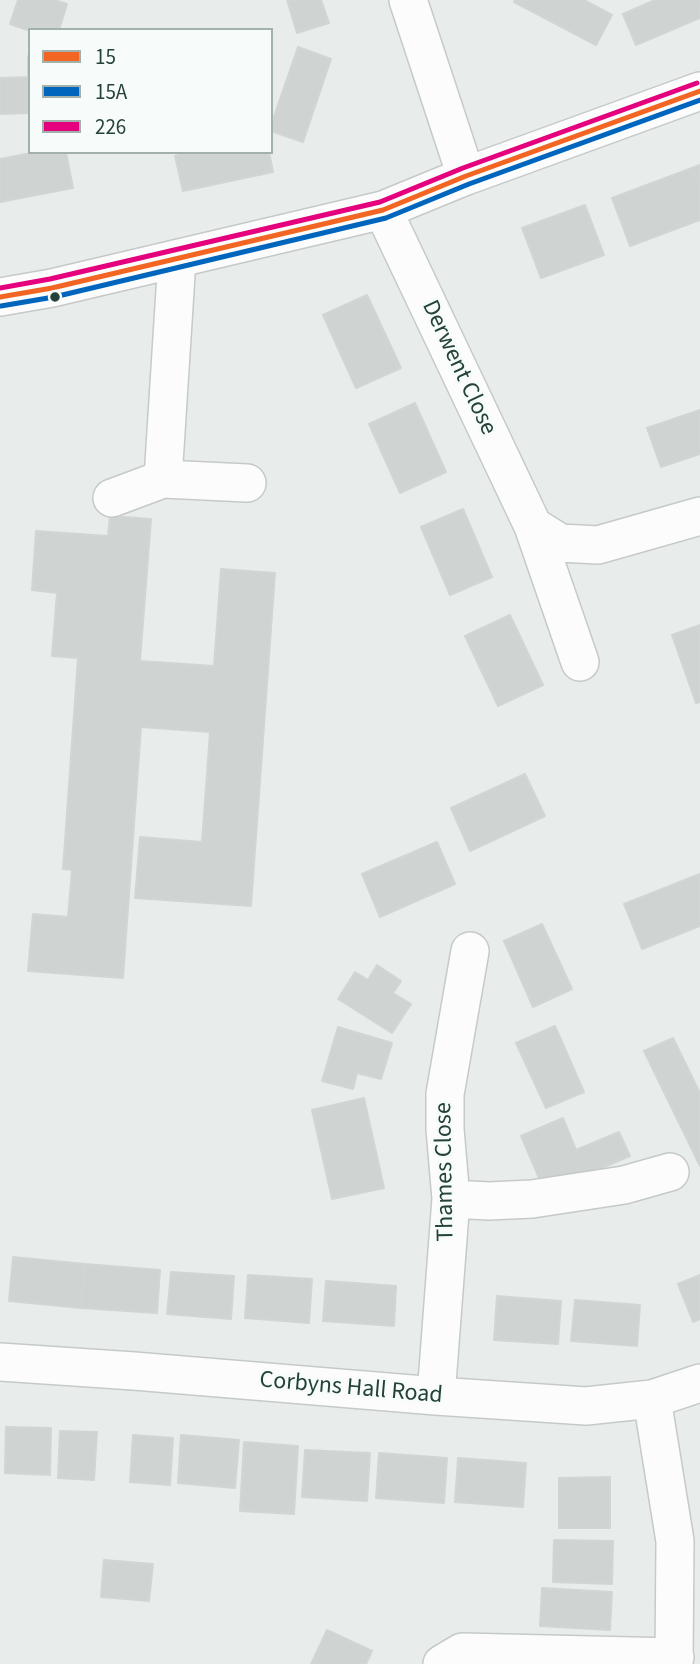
<!DOCTYPE html>
<html>
<head>
<meta charset="utf-8">
<style>
	body { margin:0 }
	#map { position:relative; width:700px; height:1664px; overflow:hidden; background:#e8edeb; font-family:"Source Sans 3",sans-serif }
	canvas { display:block }
	.legend { position:absolute; left:28px; top:28px; width:245px; height:126px; box-sizing:border-box; background:#f7fbf9; border:2px solid #a3b1ad; margin:0; padding:9px 12px; list-style:none; font-size:21px; color:#24423a }
	.legend li { display:flex; align-items:center; gap:14px; height:35px }
	.legend b { width:35px; border:2px solid #a3b1ad }
</style>
</head>
<body>
<div id="map">
<canvas width="700" height="1664"></canvas>
<ul class="legend">
<li><b style="height:9px;background:#f26522"></b>15</li>
<li><b style="height:9px;background:#0065bd"></b>15A</li>
<li><b style="height:9px;background:#e5007d"></b>226</li>
</ul>
</div>
<script>
const g = document.querySelector('canvas').getContext('2d');
g.lineJoin = 'round';
function paint(path, color) { g.fillStyle = color; g.fill(path, 'evenodd'); }
function trace(path, color, width, dash) { g.strokeStyle = color; g.lineWidth = width; g.lineCap = dash ? 'butt' : 'round'; g.setLineDash(dash || []); g.stroke(path); }
function write(font, color, halo, rows, align = 'center') {
  g.font = font + ' "Source Sans 3",sans-serif'; g.lineWidth = 6; g.setLineDash([]); g.textBaseline = 'middle'; g.strokeStyle = halo; g.fillStyle = color; for (const [text, x, y, turn = 0] of rows) {
    g.save(); g.translate(x, y); g.rotate((+turn || 0) * Math.PI / 180); g.textAlign = isNaN(turn) ? turn : align; if (halo) g.strokeText(text, 0, 0); g.fillText(text, 0, 0); g.restore();
  }
}
const building = new Path2D(`
	M18 0H55L67 4 59 30 30 31 10 24Z
	M287 0H321L329 23 297 33Z
	M515 0H584L612 15 596 45 514 2Z
	M655 0H700V18L636 45 623 14Z
	M298 47 331 59 303 142 271 131V125Z
	M28 56H30V113L0 114V78L28 77Z
	M37 152H66L73 188 0 202V159Z
	M193 152H269L273 172 183 191 175 156Z
	M700 165V189L692 168Z
	M692 168 700 189V220L630 246 612 198Z
	M585 205 604 255 541 278 522 228Z
	M367 295 401 368 356 388 323 315Z
	M415 403 446 472 400 493 369 424Z
	M700 410V454L661 467 647 428Z
	M463 509 492 577 450 595 421 527Z
	M110 516 151 519 140 661 214 666 221 569 275 573 251 906 135 898 140 837 202 842 210 732 141 727 123 978 28 971 33 914 68 917 72 870 63 869 78 658 52 656 57 593 32 590 36 531 108 536Z
	M510 615 543 685 498 706 465 636Z
	M700 625V702L696 703 672 635Z
	M525 774 545 816 470 851 451 808Z
	M437 842 455 884 380 917 362 874Z
	M700 874V926L642 949 624 904Z
	M542 924 572 989 533 1007 504 941Z
	M377 965 401 981 393 993 411 1004 392 1033 338 999 355 972 368 980Z
	M555 1026 584 1092 546 1108 516 1043Z
	M338 1027 392 1043 381 1079 357 1073 353 1089 322 1081Z
	M673 1038 700 1093V1166L644 1051Z
	M364 1098 384 1188 332 1199 312 1110Z
	M563 1118 576 1150 619 1132 630 1156 545 1192 521 1136Z
	M13 1257 85 1264 81 1308 9 1301Z
	M85 1264 160 1270 157 1313 81 1308Z
	M171 1272 234 1276 231 1319 167 1314Z
	M248 1275 312 1279 309 1323 245 1318Z
	M700 1275V1319L693 1322 678 1284Z
	M326 1281 396 1286 394 1326 323 1321Z
	M497 1296 561 1301 558 1344 494 1340Z
	M575 1300 640 1305 637 1346 571 1341Z
	M6 1427 51 1428 50 1475 5 1473Z
	M60 1431 97 1432 94 1480 58 1478Z
	M133 1435 173 1438 170 1485 130 1482Z
	M181 1435 239 1440 235 1488 178 1483Z
	M244 1442 298 1446 294 1514 240 1511Z
	M305 1450 370 1453 367 1501 302 1497Z
	M379 1453 447 1458 444 1503 376 1498Z
	M458 1458 526 1463 523 1507 455 1502Z
	M610 1477V1528H559V1478Z
	M554 1540 613 1541 612 1584 553 1582Z
	M104 1560 153 1564 149 1601 101 1597Z
	M542 1588 612 1592 610 1630 540 1626Z
	M327 1630 372 1651 366 1664H311Z`);
const minor = new Path2D(`
	M408 0 466 176
	M383 210 533 526 580 662
	M0 297 52 288 383 210 466 176 700 91
	M163 479 177 259
	M112 498 163 479 247 483
	M533 526 560 543 598 545 700 516
	M451 1199 489 1201 532 1199 624 1185 670 1172
	M0 1362 134 1371 436 1396 586 1406 652 1399 700 1383
	M436 1396 451 1199 445 1129V1094L470 951
	M652 1399 675 1541 674 1664
	M442 1664 462 1652 675 1657`);
const bus1 = new Path2D(`
	M0 297 52 288 383 210 466 176 700 91`);
const bus2 = new Path2D(`
	M1 306 54 297 386 218 469 184 700 100`);
const bus3 = new Path2D(`
	M0 288 50 279 380 202 463 168 697 83`);
const markers = [
	[55,297,6,"#24423a"]
];
const streetNames = [
	["Derwent Close",458,368,65],
	["Thames Close",446,1172,-91],
	["Corbyns Hall Road",351,1389,5]
];
paint(building, '#cfd4d2');
trace(building, '#d1d6d4', 2);
trace(minor, '#c5cac8', 40);
trace(minor, '#fcfcfc', 37);
trace(bus1, '#f26522', 5);
trace(bus2, '#0065bd', 5);
trace(bus3, '#e5007d', 5);
for (const [x, y, r, color] of markers) { const dot = new Path2D(); dot.arc(x, y, r, 0, 2 * Math.PI); g.fillStyle = color; g.fill(dot); trace(dot, '#f7fbf9', 2.5); }
write('24px', '#24423a', '#f7fbf9', streetNames);
</script>
</body>
</html>
